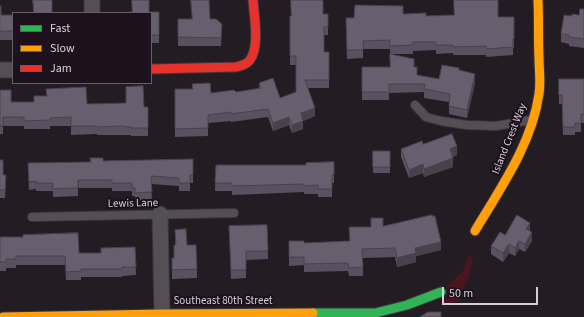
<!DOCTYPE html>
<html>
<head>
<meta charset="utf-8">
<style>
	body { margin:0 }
	#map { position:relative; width:584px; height:317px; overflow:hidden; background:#231d23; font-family:"Source Sans 3",sans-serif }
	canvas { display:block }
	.legend { position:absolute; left:12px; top:12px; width:140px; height:72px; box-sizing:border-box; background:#1c111c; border:1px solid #675d67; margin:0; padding:5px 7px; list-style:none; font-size:12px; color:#d7cfd7 }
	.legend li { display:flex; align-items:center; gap:8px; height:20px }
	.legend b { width:20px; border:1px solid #675d67 }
	.scale { position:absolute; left:442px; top:287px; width:96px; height:18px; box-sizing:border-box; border:2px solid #d7cfd7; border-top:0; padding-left:5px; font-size:12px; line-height:14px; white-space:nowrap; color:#d7cfd7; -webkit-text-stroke:3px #1c111c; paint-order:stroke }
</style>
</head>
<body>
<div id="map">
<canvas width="584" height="317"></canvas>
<ul class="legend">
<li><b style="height:5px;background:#30b455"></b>Fast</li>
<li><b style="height:5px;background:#ff9f0a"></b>Slow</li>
<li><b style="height:5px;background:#e5322d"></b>Jam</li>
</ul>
<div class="scale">50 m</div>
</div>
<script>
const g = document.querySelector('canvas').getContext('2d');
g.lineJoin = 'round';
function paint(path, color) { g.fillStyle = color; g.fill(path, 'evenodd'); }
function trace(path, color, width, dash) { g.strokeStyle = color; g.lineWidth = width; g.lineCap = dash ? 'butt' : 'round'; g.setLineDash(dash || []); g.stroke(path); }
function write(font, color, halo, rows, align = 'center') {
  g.font = font + ' "Source Sans 3",sans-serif'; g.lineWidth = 4; g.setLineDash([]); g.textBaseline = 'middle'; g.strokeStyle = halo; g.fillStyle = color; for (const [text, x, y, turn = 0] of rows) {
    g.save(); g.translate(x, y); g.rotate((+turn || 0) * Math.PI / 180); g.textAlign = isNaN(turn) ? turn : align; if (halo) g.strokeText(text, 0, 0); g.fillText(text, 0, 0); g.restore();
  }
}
const green = new Path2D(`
	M469 254 473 260 468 279 460 294 461 297 459 298V301L444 305 443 301 448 299 447 286 463 271Z`);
const lane = new Path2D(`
	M415 105 426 117 441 121 467 125 496 126 531 120
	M32 217 234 213`);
const street = new Path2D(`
	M92 0V13
	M0 70H13
	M160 214 162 314`);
const fast = new Path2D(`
	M313 313H375L407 305 441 292`);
const slow = new Path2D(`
	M475 231C500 189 532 144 539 94 541 82 539 70 539 58 538 38 539 19 538 0
	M3 317 162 314 313 313`);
const jam = new Path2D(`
	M151 69 236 67C241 66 247 64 250 60 260 46 254 16 253 0`);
const wall = new Path2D(`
	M0 6 1 15H13V40H0Z
	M584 9V48L569 46V44L561 42V34L572 16 579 15Z
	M132 12H159V43H151V13Z
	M323 14H328V35H324V52H329V88H308L315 116 303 121V129L292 133 289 125 273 131 268 117 231 122V121L208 123V136L175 137V89L211 93 236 92 259 89V83L280 98 296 92V65H290V16Z
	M403 14 426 16 498 17H514V48H513V55L486 57V55H453V53L436 54V50L413 51V54H391L414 67 417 75 439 79 459 70 475 83 467 118 449 114V102L424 98V92L389 93V100H362V67H390V49H363V58L347 59 346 18Z
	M178 19H210L222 32 221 46H178Z
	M559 79H584V123H581V132H575V135H563L562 104H559Z
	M0 90 11 102 87 104 148 107V136H131V135H97V134L71 135V126H50V129H24V126H3V134H0Z
	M423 144 457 155 452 157 453 167 424 177 423 173 409 178 401 157V149Z
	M373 151H390V173H373Z
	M90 158 103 161 193 159V183H190V191H179V186L151 184 152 200 135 201V196H132V191H112V188H78V196L53 197V191H36V189L29 190 28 163 90 162Z
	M0 160 3 175 6 184 5 198H0Z
	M334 162V183H332V197H318V194H304V192L232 195V191H215L216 165H306Z
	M432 216 441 250 416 256V262L397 267 395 257 363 258V276H349L348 271 304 272V265L289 266V241L304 243 349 241 383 226Z
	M267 225 268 259 246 260V278L231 279 229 226Z
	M175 230 187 245 197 269V278L172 279V258H174V245H175Z
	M530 231 532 241 525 252 519 249 515 256 509 253 503 262 491 254V246L505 235Z
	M0 237 79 253H101L135 247 136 275 122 276V277H81V280H66L65 265H16V268H6V271H0Z`);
const shadedWall = new Path2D(`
	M475 74V83L467 118V110Z
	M315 108V116L301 122V113Z
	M289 117V125L273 131V123Z
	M303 121V129L292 133V125Z
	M457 146V155L450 158V149Z
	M453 158V167L424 177V169Z
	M423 164V173L409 178V170Z
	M530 223V232L526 229Z
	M532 232V241L525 252V244Z
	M519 241V249L515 256V248Z
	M441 242V250L416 256V262L397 267V258L415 248Z
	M509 244V253L503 262V253Z`);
const building = new Path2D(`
	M33 0H52V13H34Z
	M132 0H149V12H159V35H151V13H129V12H132Z
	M191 0H209L210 19H216L222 24 221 38 178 37V19H192Z
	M291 0H323V14H328V27H324V52H329V80H305L315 108 301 113 303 121 292 125 289 117 273 123 268 109 231 114V112L208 115V128L175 129V89H193L192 84 210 83 211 93 234 90 236 92 261 88 259 83 273 78 280 98 296 92V56H290V16H291Z
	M454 0H498V17H514V39H513V47L486 49V46L453 47V45H436V42H413V45L390 46V40L363 41V50H347L346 18H354L355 5 403 6V14L426 13V16L454 15Z
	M0 6H1V15H13V31H0Z
	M580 9H584V39L569 37V35L561 34 564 15 572 16V14L579 15Z
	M390 54 414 59V67H417V75L439 79 442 65 459 68V70L475 74 467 110 449 106 450 94 424 89 425 84H389V92H362V67H390Z
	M559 79H584V114H581V123H575V127H563L562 95H559Z
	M143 86 144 107H148V128H131V127L121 126 97 127V126H71V117L50 118V120L24 121V117H3V126H0V90H11V102H34V96H47L46 89 86 87 87 104 126 103V87Z
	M452 134 457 146 450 149 453 158 424 169 423 164 409 170 401 149 422 141 423 144Z
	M373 151H390V167H373Z
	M90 158H103V161L193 159V175H190V183H179V178L151 176 152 192 135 193V188H132V183H112V180H78V188L53 189V183H36V181L29 182 28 163 91 162Z
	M0 160H3V175H6L5 190H0Z
	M334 162V175H332V189H318V185L304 186V184L232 186V183H215L216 165H306V163Z
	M432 215V216H435L441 242 415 248 416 253 397 258 395 248 362 249 363 267 349 268 348 263 304 264V257H289V241H304V243L350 241 349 227H371V218H383V226Z
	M517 215 530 223 526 229 532 232 525 244 519 241 515 248 509 244 503 253 491 246 500 232 505 235Z
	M267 225 268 251H246V270H231L229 226Z
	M186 229 187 245H196L197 269 172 270V258H174V245H176L175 230Z
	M78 233 79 253H101V248L135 247 136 267H122V269H81V271L66 272 65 256H16V259H6V262H0V237H23V235Z
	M428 312H441V317H420Z`);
const streetNames = [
	["Island Crest Way",510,139,-68],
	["Lewis Lane",133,204,-1],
	["Southeast 80th Street",223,302]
];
paint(green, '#491520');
trace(lane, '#3d373d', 10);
trace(street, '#3d373d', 17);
trace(fast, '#3d373d', 11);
trace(slow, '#3d373d', 11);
trace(jam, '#3d373d', 11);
trace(lane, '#544f54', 8);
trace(street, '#544f54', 15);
trace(fast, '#30b455', 9);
trace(slow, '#ff9f0a', 9);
trace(jam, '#e5322d', 9);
paint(wall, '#59515f');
paint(shadedWall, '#48424d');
paint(building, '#675e6e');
trace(building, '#48424d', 1);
write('11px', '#d7cfd7', '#1c111c', streetNames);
</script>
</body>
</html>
